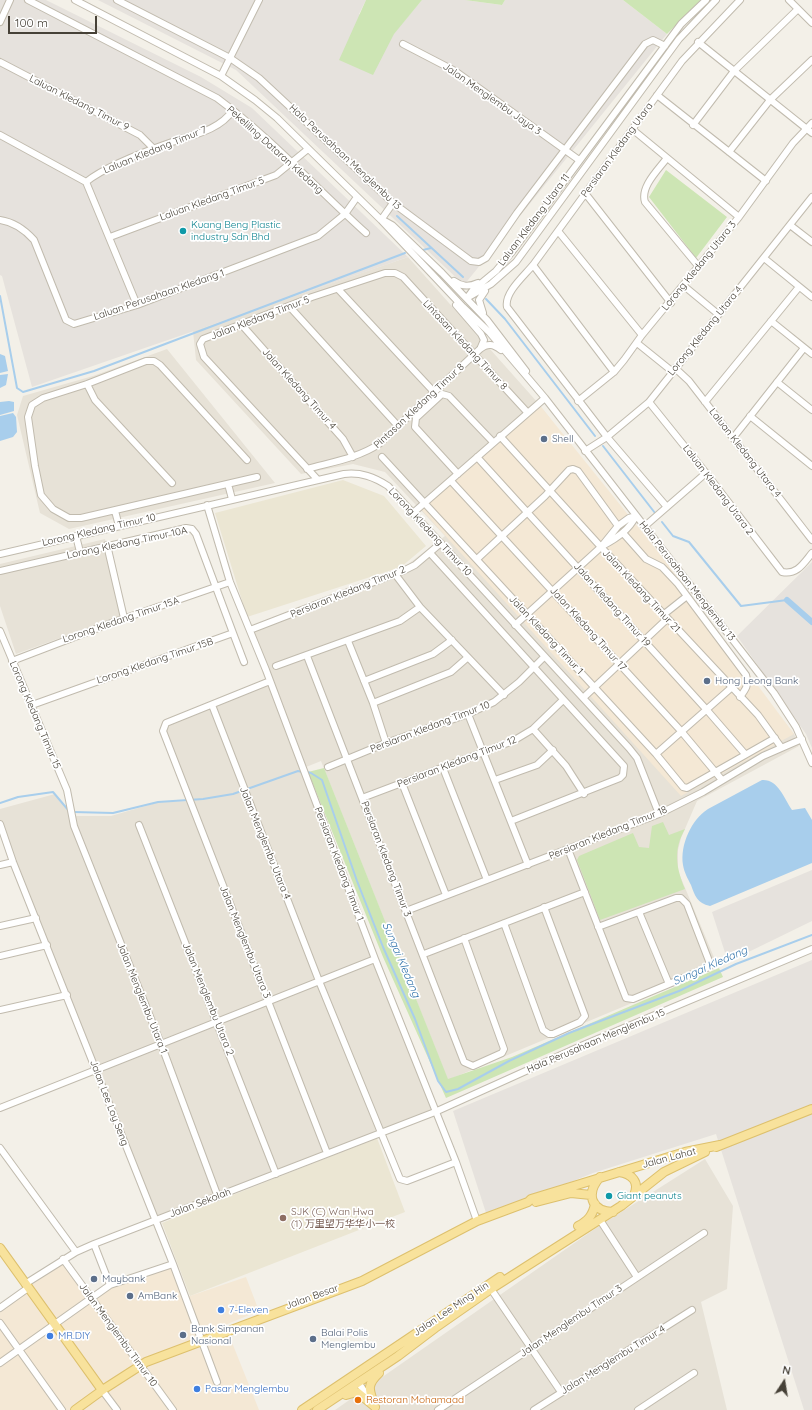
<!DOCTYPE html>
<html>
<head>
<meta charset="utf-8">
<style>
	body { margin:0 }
	#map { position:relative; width:812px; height:1410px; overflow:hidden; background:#f3f0e8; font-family:Quicksand,sans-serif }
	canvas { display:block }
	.north { position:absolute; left:764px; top:1362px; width:40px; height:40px; -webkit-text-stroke:3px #fff; paint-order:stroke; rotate:12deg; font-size:11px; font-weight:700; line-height:16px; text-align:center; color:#464137 }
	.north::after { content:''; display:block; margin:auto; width:14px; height:18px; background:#464137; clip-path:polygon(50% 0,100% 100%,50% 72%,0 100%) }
	.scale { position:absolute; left:8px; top:16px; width:89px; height:18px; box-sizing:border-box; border:2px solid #464137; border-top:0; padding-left:5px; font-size:12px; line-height:14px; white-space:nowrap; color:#464137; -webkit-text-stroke:3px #fff; paint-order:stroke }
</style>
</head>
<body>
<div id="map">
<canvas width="812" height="1410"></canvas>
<div class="north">N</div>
<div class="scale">100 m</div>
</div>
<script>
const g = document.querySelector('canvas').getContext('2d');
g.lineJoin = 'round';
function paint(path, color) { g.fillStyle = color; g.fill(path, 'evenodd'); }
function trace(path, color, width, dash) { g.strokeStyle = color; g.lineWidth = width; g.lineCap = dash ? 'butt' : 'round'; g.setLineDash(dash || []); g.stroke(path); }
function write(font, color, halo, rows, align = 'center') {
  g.font = font + ' Quicksand,"Noto Sans SC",sans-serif'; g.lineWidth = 3.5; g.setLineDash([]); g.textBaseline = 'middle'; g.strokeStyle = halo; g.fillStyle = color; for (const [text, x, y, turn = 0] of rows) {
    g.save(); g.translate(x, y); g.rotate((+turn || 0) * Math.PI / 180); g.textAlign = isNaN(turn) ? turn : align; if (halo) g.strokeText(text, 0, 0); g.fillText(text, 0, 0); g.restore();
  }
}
const residential = new Path2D(`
	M408 257 538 403 794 734 799 746 697 801 681 838 678 850V871L718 967 448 1080 321 761 306 767 271 683 435 1112 155 1220 0 822V809L55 794 72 816H111L159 802 189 801 162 724 270 681 246 630 403 568 445 536 385 472 353 464 301 474 196 360 193 331Z
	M167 349 275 483 69 529 40 513 17 415 23 396 93 376Z
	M105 539 121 616 16 654 0 606V564Z
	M705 1159 733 1206 727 1289 701 1302 727 1410H335L596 1228Z`);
const commercial = new Path2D(`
	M538 403 659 553 794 734 681 796 420 508Z
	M63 1261 89 1296 173 1264 187 1297 246 1277 259 1311 225 1325 259 1410H0V1308Z`);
const industrial = new Path2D(`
	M0 0H46L201 77 252 108 408 257 32 387 2 276 0 275Z
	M98 0H366L359 14 393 34 422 0H465L502 5 505 0H623L667 34 464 285 236 70Z
	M812 562V748L806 734 737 636Z
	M812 870V921L728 962 712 912Z
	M812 960V1410H804L716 1134 593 1173 487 1216 453 1111Z`);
const education = new Path2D(`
	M343 480 384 496 426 546 401 567 247 617 215 513Z
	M377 1138 405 1212 190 1296 162 1223Z`);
const green = new Path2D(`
	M366 0H422L394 34 373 75 339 60Z
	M465 0H505L502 5Z
	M623 0H701L667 34Z
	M666 170 727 217 696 258 649 197Z
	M324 768 448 1079 512 1057 719 968 723 977 446 1098 383 957 308 772Z
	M663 822 669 835 685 829C673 850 676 867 685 889L600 920 577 860 579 856 633 833 639 847 649 848 652 826Z`);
const water = new Path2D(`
	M0 354 5 356 8 371 0 373Z
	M8 374 6 385 0 388V375Z
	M9 401 14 402V411L0 415V402Z
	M13 413 16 417 17 432 13 437 0 441V416Z
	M762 780C778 779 784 798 792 810L805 808 812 820V863L710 906C697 903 695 896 691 885 688 879 684 872 683 865 680 845 691 820 708 809Z`);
const stream = new Path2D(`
	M397 216 463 277
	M423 250 431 248
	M0 296 17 388 23 392 94 371 405 253
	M486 299 505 319 595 436
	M603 446 655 513
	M662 522 673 536 689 542 741 606 787 600
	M307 772 311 773 322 780 357 881 383 947 415 1019 438 1081 446 1092 458 1089 509 1061 569 1033 679 991 736 964 812 935
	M0 803 18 797 53 792 69 811
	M73 812 113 813 158 802 203 799 233 794 298 771 302 772`);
const canal = new Path2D(`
	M787 600 812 622`);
const minor = new Path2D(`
	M28 0 217 98C271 138 316 188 366 233
	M75 0 221 76 255 100 277 118 381 220 463 307 489 332 545 398 774 693 796 727 812 763
	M117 0 230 58 259 78 393 203 471 261 479 262 486 258 517 213 645 44 653 40 665 46
	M789 0 812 23
	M0 22 10 0
	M698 42 812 133
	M403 44 455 71 579 160
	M0 62 140 135 154 149
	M221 76 259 0
	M657 95 766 181
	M693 125 734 71 798 9
	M632 129 739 217
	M0 135 86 182
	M729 152 770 100 812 60
	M667 158C658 170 640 187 645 202L699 267
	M585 193 671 303
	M0 220C14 222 24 229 34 240L66 320 74 324 137 305 318 236 345 214 357 197
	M381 220 393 203
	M383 220 392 225 442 273 487 320 526 371
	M790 225 812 242
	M558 231 642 335
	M110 237 276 175 308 149
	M764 258 812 297
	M533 265 614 372
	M454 281C462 287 469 287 478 283
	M684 286 718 314
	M338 289 434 392
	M467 298 491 284 516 262 679 39 716 0
	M467 298 473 290 496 271 511 253 681 24 706 0
	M137 305 86 182C107 165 146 151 172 142 193 135 220 130 233 110
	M456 305 481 334 484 340 481 347
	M289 306 398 426
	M483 313 479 300 485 291
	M771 321 812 354
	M241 324 343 439 353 457
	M637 343 673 372
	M675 368 689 381 812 540
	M777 382 812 410
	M87 384 95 400 172 483
	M578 401 614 372 624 360 642 335 739 217 793 143 812 123
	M649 402 706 473 782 572C797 575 803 564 812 553
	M705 402 799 287
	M750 416 812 466
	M500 436 601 547 758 715 781 747
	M733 438 804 348
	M585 451 607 437 649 402 812 197
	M382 457 656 754 683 787 687 788 775 738
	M477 457 706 709 745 754
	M247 460 160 365 154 361H146L87 384 43 398 32 405 28 417 35 466 41 495 53 509 69 518H81L257 477
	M307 469C332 462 358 458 379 444L480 349C488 343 493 344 501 350
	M458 474 415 427 416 418 442 394 449 396 493 442
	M318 480 204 357 200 344 203 339 312 297 385 273H395L403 277 527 412
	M451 481 681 731 722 780
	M228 484 232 499
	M207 505 230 582 266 670 375 959 456 1162 477 1221
	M667 507 607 437 507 307C504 293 524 276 533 265L682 61 740 0
	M115 511 119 526
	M413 513 545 398
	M645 526 706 473
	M623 533 646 559 662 567 678 584 746 675C749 685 746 689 740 697
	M76 536 80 552
	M107 545 124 618
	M604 545C617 538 629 530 636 516
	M430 553 624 766 623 775 620 778 511 821
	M0 554 344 474C361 472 374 477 388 486L629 748 637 758 659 814
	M477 559 545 496 569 470 573 469 578 471 618 526
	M0 571 186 528 192 529 196 534 233 633 32 705
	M395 574 420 607 504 695
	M663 615 687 596
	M515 625 601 547 618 526 629 518 636 516
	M250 630 405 570 415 565 441 543
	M0 631 67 790 74 826 161 1044 218 1197
	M233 633 244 662
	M348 641 373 703 386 743
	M307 656 464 1062 473 1066 502 1053 504 1049 464 938
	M12 661 114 622 230 582
	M276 666 400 621 420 607
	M270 681 166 723 163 731 327 1153
	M364 681 433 654 452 640
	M583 698 667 619
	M373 703 451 672 467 658
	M212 705 319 981 400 1179 407 1181 456 1162
	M468 714 528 865
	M533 729 566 766 584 794
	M656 754 731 688
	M328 767 386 743 468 714 494 702 519 682 544 657
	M443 768 487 880
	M495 780 537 765 553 750
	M402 783 446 895
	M362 798 513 741 533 729 563 700
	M0 824 13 862 173 1264 217 1382
	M139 825 276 1174
	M568 849 626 998 633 999 669 984
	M0 865 13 862
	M406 911 659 814 703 792 763 756 802 739
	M504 923 543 1030 549 1034H553L580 1022 585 1016 544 907
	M0 926 36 918
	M598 927 676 898H681L687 904 709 961V967L669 984 639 912
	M424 954 585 892
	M0 956 47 945
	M0 1010 67 995
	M0 1108 375 959
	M0 1148 76 1252
	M600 1220 637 1277
	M94 1244 110 1285
	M63 1259 173 1410
	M25 1284 76 1252 94 1244 435 1112 581 1046 812 949
	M491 1289 561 1392
	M0 1308 28 1288
	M0 1323 62 1410
	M0 1363 110 1285 173 1264
	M358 1382 370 1400
	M102 1390 117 1410
	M438 1410 704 1233
	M534 1410 692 1310
	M638 1410 694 1373`);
const major = new Path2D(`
	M716 1147 812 1109
	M619 1172C632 1174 640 1182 634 1195
	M600 1177C586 1193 590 1211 613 1212
	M536 1202 571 1193 591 1195
	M578 1226C588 1221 593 1215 595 1204
	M0 1248 102 1390
	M346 1395 357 1392 374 1406
	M375 1407C370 1391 365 1386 379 1373
	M75 1410 104 1389 146 1362 362 1281 477 1221 528 1202 531 1199 685 1152 720 1145
	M302 1410 500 1277
	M317 1410 398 1356 435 1328 491 1289 621 1206 664 1172 705 1152`);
const markers = [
	[183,231,4,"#0f9aa8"],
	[544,439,4,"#5c6f8a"],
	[707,681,4,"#5c6f8a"],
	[609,1196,4,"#0f9aa8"],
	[283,1218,4,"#8d6e63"],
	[94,1279,4,"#5c6f8a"],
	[130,1296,4,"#5c6f8a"],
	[221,1310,4,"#3f7fe0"],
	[183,1335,4,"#5c6f8a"],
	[50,1336,4,"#3f7fe0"],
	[313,1339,4,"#5c6f8a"],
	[197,1389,4,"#3f7fe0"],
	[358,1400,4,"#e8710a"]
];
const streetNames = [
	["Jalan Menglembu Jaya 3",492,99,35],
	["Laluan Kledang Timur 9",79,103,27],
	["Laluan Kledang Timur 7",155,150,-22],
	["Pekeliling Dataran Kledang",275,150,42],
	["Persiaran Kledang Utara",617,150,-54],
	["Hala Perusahaan Menglembu 13",345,157,43],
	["Laluan Kledang Timur 5",212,199,-20],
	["Laluan Kledang Utara 11",534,220,-53],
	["Lorong Kledang Utara 3",699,266,-51],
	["Laluan Perusahaan Kledang 1",159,295,-19],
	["Jalan Kledang Timur 5",260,318,-21],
	["Lorong Kledang Utara 4",705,331,-51],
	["Lintasan Kledang Timur 8",465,345,47],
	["Jalan Kledang Timur 4",299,389,48],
	["Pintasan Kledang Timur 8",419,406,-43],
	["Laluan Kledang Utara 4",745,453,52],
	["Laluan Kledang Utara 2",718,490,53],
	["Lorong Kledang Timur 10",99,530,-13],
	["Lorong Kledang Timur 10",430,532,47],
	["Lorong Kledang Timur 10A",127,543,-12],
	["Hala Perusahaan Menglembu 13",687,581,52],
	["Jalan Kledang Timur 21",641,591,47],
	["Persiaran Kledang Timur 2",348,592,-22],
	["Jalan Kledang Timur 19",612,605,48],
	["Lorong Kledang Timur 15A",121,620,-19],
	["Jalan Kledang Timur 17",588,629,48],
	["Jalan Kledang Timur 1",546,635,47],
	["Lorong Kledang Timur 15B",155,661,-19],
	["Lorong Kledang Timur 15",35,715,67],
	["Persiaran Kledang Timur 10",430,727,-21],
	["Persiaran Kledang Timur 12",457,762,-21],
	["Persiaran Kledang Timur 18",608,833,-22],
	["Jalan Menglembu Utara 4",265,843,68],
	["Persiaran Kledang Timur 3",386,859,69],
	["Persiaran Kledang Timur 1",339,864,69],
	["Jalan Menglembu Utara 3",245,942,68],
	["Jalan Menglembu Utara 1",142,998,68],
	["Jalan Menglembu Utara 2",208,999,68],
	["Hala Perusahaan Menglembu 15",596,1041,-23],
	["Jalan Lee Loy Seng",109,1103,69],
	["Jalan Lahat",669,1158,-15],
	["Jalan Sekolah",200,1203,-21],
	["Jalan Besar",312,1297,-20],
	["Jalan Lee Ming Hin",451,1309,-34],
	["Jalan Menglembu Timur 3",571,1321,-34],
	["Jalan Menglembu Timur 10",118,1335,54],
	["Jalan Menglembu Timur 4",613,1360,-32]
];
const cultureNames = [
	["Kuang Beng Plastic",191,225],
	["industry Sdn Bhd",191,237],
	["Giant peanuts",617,1196]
];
const serviceNames = [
	["Shell",552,439],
	["Hong Leong Bank",715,681],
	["Maybank",102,1279],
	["AmBank",138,1296],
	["Bank Simpanan",191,1329],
	["Nasional",191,1341],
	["Balai Polis",321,1333],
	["Menglembu",321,1345]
];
const educationNames = [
	["SJK (C) Wan Hwa",291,1212],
	["(1) 万里望万华华小一校",291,1224]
];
const shopNames = [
	["7-Eleven",229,1310],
	["MR.DIY",58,1336],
	["Pasar Menglembu",205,1389]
];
const foodNames = [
	["Restoran Mohamaad",366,1400]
];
const waterNames = [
	["Sungai Kledang",401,960,67],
	["Sungai Kledang",710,966,-24]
];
paint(residential, '#e7e2d7');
paint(commercial, '#f4e8d5');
paint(industrial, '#e6e2dd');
paint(education, '#ebe6d3');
paint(green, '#cde5b4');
paint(water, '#a8ceec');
trace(stream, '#a8ceec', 2);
trace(canal, '#a8ceec', 6);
trace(minor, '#c1bbae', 8);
trace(major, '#ddc06d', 10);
trace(minor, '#fff', 6);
trace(major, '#f8e29c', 8);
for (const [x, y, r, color] of markers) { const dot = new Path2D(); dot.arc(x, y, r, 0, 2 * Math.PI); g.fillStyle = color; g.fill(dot); trace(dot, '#fff', 1.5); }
write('10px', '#464137', '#fff', streetNames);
write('10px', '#0d838f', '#fff', cultureNames, 'left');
write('10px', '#4e5e75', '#fff', serviceNames, 'left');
write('10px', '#785e54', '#fff', educationNames, 'left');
write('10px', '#366cbe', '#fff', shopNames, 'left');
write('10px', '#c56008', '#fff', foodNames, 'left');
write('italic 11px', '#3676ac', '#fff', waterNames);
</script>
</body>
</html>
